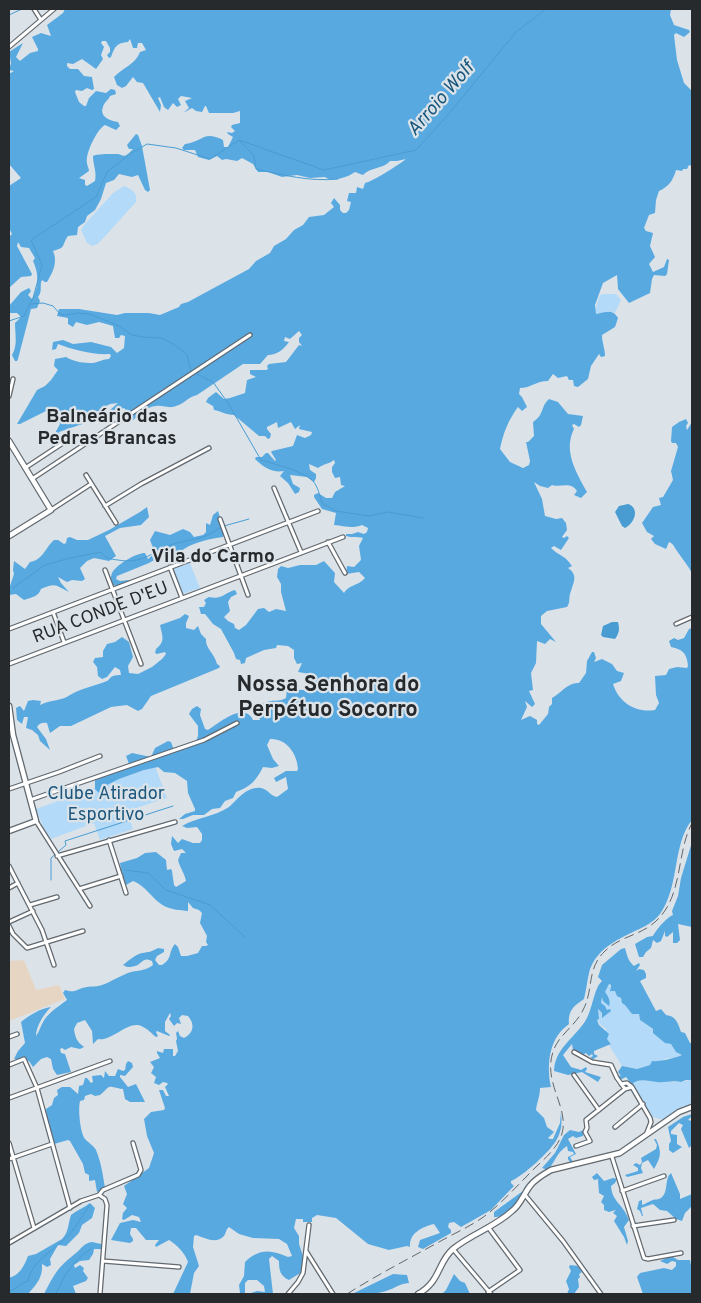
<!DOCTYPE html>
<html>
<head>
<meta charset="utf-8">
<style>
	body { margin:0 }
	#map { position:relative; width:701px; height:1303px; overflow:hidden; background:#dbe3e9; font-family:Overpass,sans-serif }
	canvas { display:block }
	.frame { position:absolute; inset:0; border:10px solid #272a2d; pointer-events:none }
</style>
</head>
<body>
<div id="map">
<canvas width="701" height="1303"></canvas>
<div class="frame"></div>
</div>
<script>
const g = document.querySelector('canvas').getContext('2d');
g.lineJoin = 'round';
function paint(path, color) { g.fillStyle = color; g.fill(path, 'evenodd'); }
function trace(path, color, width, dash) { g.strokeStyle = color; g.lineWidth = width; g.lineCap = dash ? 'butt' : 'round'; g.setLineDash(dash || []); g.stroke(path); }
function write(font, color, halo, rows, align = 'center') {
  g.font = font + ' Overpass,sans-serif'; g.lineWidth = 4.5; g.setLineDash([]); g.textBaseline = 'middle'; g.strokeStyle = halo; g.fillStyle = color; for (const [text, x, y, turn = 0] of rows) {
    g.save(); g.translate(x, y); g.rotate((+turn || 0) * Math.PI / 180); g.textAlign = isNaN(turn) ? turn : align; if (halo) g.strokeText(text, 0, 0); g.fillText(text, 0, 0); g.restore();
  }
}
const medical = new Path2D(`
	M24 960 36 990 59 985 65 999 9 1021V961Z`);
const green = new Path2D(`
	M124 186C132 189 138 193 136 202L98 244 92 246 87 243 81 230 84 225 113 193Z
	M604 294H616L621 300 615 313 610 311 596 314 595 310 600 295Z
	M190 563 200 588 182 594 173 569Z
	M155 766 167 798 127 811 133 829 100 840 94 823 51 839 44 829 36 809Z
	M609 983 611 991H615L632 1014H639L640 1020 671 1043 676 1052 682 1055 677 1059 667 1058 660 1062 637 1069 622 1066 609 1045 611 1043 607 1039 606 1029C597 1023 597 1019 597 1009L602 1013V1017L607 1010 601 1003 602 996Z
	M646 1080C657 1082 669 1082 680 1082 684 1082 687 1080 692 1080V1105C681 1104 672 1113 664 1120L653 1117 654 1119 635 1089 633 1083 637 1081Z`);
const forest = new Path2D(`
	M65 9H671L670 15 674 25 689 30 690 32 684 37 676 33 674 35 677 60 684 83 692 91V166L689 165 687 169H683L682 171 676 170C673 181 668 187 659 191L656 200 655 213 649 215 644 228 646 231 653 233 650 246 655 257 649 264 653 272 664 267 667 259 669 260 667 274 665 276 654 275 652 279 650 293 629 303 618 289 617 275 603 283 595 305 596 314C605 313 612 308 618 318L615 327 602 335C602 343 605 348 605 356L601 357 599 354 591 366 588 379 578 387 574 386 573 380H569L567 376 558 378 553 374 548 381C536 381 531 388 520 388L519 394 522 397 527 407 522 411 518 407C509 419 503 433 500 449L510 462 523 468 529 465 530 461 526 442H528L534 436 533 422C545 414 540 407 549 399L558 402 568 414 583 416 581 425 579 427 574 424 572 425 574 429C563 451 576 472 587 492L581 498 574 495 577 491C570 481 561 488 552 485L548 488 540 486 534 482 542 499 545 516 556 519 562 518 566 523 567 530 562 537 564 538 567 536 569 538 561 550 554 546 551 548C559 556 565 555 572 566L568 568C578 575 574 581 571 591 568 598 571 601 567 607L547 611 541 616V624L556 642 550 639 545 644 537 641 536 663 531 673 533 690 529 691 535 704 532 707 525 701 527 707 521 720 530 716 537 720V724L539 725 548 714 549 707 552 704V698C561 693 568 682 579 683L586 673 587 661 592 652H594L596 658 594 662 602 659 612 664 617 671 624 673 621 681 613 684C619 703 636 713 655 710L659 703 656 695 655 676 666 675 669 669 677 667 687 668 688 666C687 654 683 649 671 647L669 641 674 638 678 640 684 638 689 629 692 628V820C672 845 680 886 660 914 654 922 644 927 635 931 616 940 595 950 589 973 587 982 586 991 584 999 574 1006 568 1010 569 1024 567 1026 565 1027 563 1029 548 1044 547 1068 551 1087L540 1088C540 1096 537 1102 536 1110L544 1118 547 1127 554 1132 548 1138 550 1139H553L560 1123 561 1112C562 1122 562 1130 557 1139 552 1150 522 1177 511 1181V1183L514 1186 512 1188 491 1210 461 1227 454 1222 449 1223 448 1227 451 1230V1233L423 1249 418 1247 420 1240 440 1233 434 1224C422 1227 409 1233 410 1247L407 1246 389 1250 368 1244 336 1218 317 1215 312 1218V1222H303V1219H296L294 1228 299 1236V1244L303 1256 302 1272 289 1280C280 1276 279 1270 279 1261L272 1256 269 1259 273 1294 269 1293 248 1294 257 1291 265 1292 264 1286 257 1280H248L245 1283V1294L240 1293 239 1285 244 1276 245 1262C260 1248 271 1250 288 1257L292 1256 287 1244 279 1239 253 1238 239 1234 229 1227C225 1230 227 1233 223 1237 215 1244 205 1238 196 1235L194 1236 193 1247 199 1266 194 1273 190 1294 182 1293 173 1294 188 1262C185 1253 177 1245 169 1240L156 1247 155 1245 159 1240H146L136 1228H131L130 1234 133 1239V1241L130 1243 111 1240 120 1223 133 1220 141 1222 139 1217 132 1215 124 1220 122 1219 123 1213 127 1208 123 1204 127 1194 124 1186 149 1168 154 1153 147 1136 144 1119 151 1112 164 1110 165 1108 159 1090H163L166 1096H169L165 1087 168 1084 167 1083 163 1082 159 1085 154 1083 156 1077 151 1073 154 1067 150 1062 160 1058 157 1053V1051L163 1053 164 1049H173V1056H175L178 1051 176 1041 177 1039 176 1033 178 1031 180 1036 184 1038C194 1033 195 1024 188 1016L182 1015 179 1018 181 1024 177 1023 174 1026 169 1019 171 1016 170 1013 165 1022V1031L170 1035 169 1036 157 1031 156 1032 158 1036 156 1037C152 1034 148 1029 143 1027 130 1018 112 1042 98 1039L93 1044 92 1031 85 1020 77 1023 74 1029C75 1037 77 1042 84 1047L80 1049 71 1047 65 1050 62 1048 60 1049 61 1053 65 1054 71 1072 57 1075 53 1069 51 1059 47 1057 41 1059 33 1067 29 1061 14 1059 18 1051 25 1043 21 1022C28 1016 41 1008 51 1007 44 1014 36 1026 36 1036 39 1032 40 1028 42 1024 47 1013 58 1007 67 1000L63 993 65 990C76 994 77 988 87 987 92 986 97 987 102 985 111 982 121 975 131 972 140 970 145 971 153 965L152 961C143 956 142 964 135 966 132 967 129 967 127 967L123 965C128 961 136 954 142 953 149 952 151 952 158 948L164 949V952L157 956 155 960 159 965H162C173 958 168 952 175 944L178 947 181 956H187L198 953 202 946H206L208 945 206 942 207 936 200 923 202 913 199 910 193 908 188 902V911C180 910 172 910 164 906 153 900 145 885 133 881L126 885 122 878 120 863 137 858 145 853 156 852 166 860 167 870 171 869 172 871 174 885 176 887 186 881C185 874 180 868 178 860L181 853H186L182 849 174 851 171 844 172 836 178 843 182 839 193 843H200L202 840V834L197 827 187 828 182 826C197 817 214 817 229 807 238 799 247 786 261 788 268 789 270 796 277 797L288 789 286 777 276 782 274 778 286 771H297L298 769C297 753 286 738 270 739L267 745 273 759 279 766 272 768 263 767C256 781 250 787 236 792L233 798 225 801 220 808 212 809 204 815H193L183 819H179L185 814 195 811V809L188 793 187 781 175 773 164 772 158 767 144 770 119 779 107 785 103 791 99 793 95 789V779L105 772 129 764 126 756 132 753 151 757 155 748 168 741 171 742 174 750 195 744 198 736V726L189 714 192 709 197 706 201 709 200 715 205 729 208 730C218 724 244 701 253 720H260L257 710C267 696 275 704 286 698L287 689 288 688 285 680H287C294 691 298 690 310 690L314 683 310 674 298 672 302 663 297 664 294 658V650L288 646 277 645 276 648 264 650 246 658 245 663 241 664 240 660 236 659 234 653 221 629 213 624 205 614H201L199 607H204L206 603 204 600 209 597C222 600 224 593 235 590L237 594 231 597 228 602 230 611 224 617 228 621 234 624 235 628 239 630 246 625 258 609 264 608 269 612 276 609 286 611 281 592V584L277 577 278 569 281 566 288 568 300 565H316L324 561 335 573 334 582 344 593C351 583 357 587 365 578L359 572 346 574 347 566 354 567 361 560 359 546 363 538C357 536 352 538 346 536V534H352L358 532 364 534 367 532 368 528 362 525C352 529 345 526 334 525L336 513 322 509 314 497V495L318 493 326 498H332L335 492 345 486 341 485 340 477 335 478 332 472V467L335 463 334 460C329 464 323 464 318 468L309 464 310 470 316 474V478L314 482 307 477 290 475 293 484 300 488 299 492 295 494 288 483 280 476 284 471C272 473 263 467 255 459L256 457H262L266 453H268L275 461 276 460 271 452 272 451 293 446 297 435 305 438 311 435 312 432 299 429 300 425 295 429 291 422 278 428 277 422 267 427V429L271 434 270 438 268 439 265 436H259L234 415C226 415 221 411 214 410L213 406 206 402 208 398 216 392 224 399 230 398 245 393 247 380 256 377 250 374V370H266L268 369 267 366 269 364 286 362 299 345 302 346 299 342V338L302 335 299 331 290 339 285 337 284 341 289 342C284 349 277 355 268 355L260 364H243L197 395C188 397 184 404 176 406 168 409 164 405 156 406 146 406 137 418 129 423L120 421 130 414 124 408 109 414 110 410 118 403 110 404 95 413 91 421 59 432 62 442 53 447 48 439 49 433 52 436 54 435 60 424 58 420 53 422V418L57 415 50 409 20 424H17L37 390 45 386 51 380 58 370 54 366 55 359 66 357C74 362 84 363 93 363 99 362 103 359 109 359L111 356 110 354C92 355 74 350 58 344L56 349 52 350 53 342 63 340 73 344 91 342 111 347 117 353 124 348 125 336 121 335 119 338H115L113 326 99 322 87 325 76 322 73 327 68 324V318L57 316 59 309H79L117 315 125 313H149L160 315 179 307 181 304 188 302 199 296 249 269 256 261 270 253 274 246 286 239 294 230 303 225 309 217 324 215 334 207 331 203 334 198 340 205V210L343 213H346L349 210 351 202 347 201 349 193H356L357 187 363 189 365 183C372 182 400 164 406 159L397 161H390C384 169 370 167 363 175L355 172C348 177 332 183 325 177L310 178 297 175 282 177 268 172H258L253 164 242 158 237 161 226 159 222 160 217 156 209 160 198 157 195 150H184L182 148 185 144C203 142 203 130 223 140L224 147H228L233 137 228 134 227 132 232 133 235 131 231 127 232 125 240 123V111L233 113H209L206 106H205L202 112 196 111 192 108 183 113 189 108 185 101 192 98 181 96 178 99 181 105 177 107 173 103 168 110 164 107 160 97 158 98 161 105 160 112 143 83 137 82 133 77 126 86 122 88 117 85 114 77C122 68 135 65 140 52L146 50 142 43H138L137 48H133L130 39 128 42C116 43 115 47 111 57L109 58 107 55 110 52V48L106 41H102L101 43 104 47 101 55 103 59 96 69 82 59 73 64 67 63V66L70 69H78L84 76 92 77 94 89 92 90 87 88 82 91 76 90 75 92 79 102 84 106H86L89 98 96 91 106 93 111 89 115 90 116 94 110 96C108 101 104 102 103 107 99 117 111 121 118 122L120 126 116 130 105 125C97 129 85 154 87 163 87 166 89 168 89 171L79 178 85 180V185L87 186 95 181C97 172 93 165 93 156 97 154 108 154 114 154 125 153 122 161 133 149H129L127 145 136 134 138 135 142 146 150 190 148 192 145 190 138 175 132 177 119 174 114 180 106 183 101 199 95 210 87 216 85 222 78 227 77 235 68 236C61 246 67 247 53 251 58 262 53 272 47 282H45L42 280C39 285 43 291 38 297L40 301 37 308 31 309 18 359 17 361H15L12 355C18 345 15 335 15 323L21 317 17 313H9V306L21 292 29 288 31 291 28 295 32 299C39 287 39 274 33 261L35 258 29 248 21 247 18 242 17 246 32 274 31 276 21 277 9 288V237L12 234 9 228V186L21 178 9 164V74L14 71 9 70 11 63 9 52 23 43 16 57 20 61 30 53 38 51V49L32 37 41 33 51 36 47 25 63 13Z
	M686 419 688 423 686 426 687 430 692 422V573C688 566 682 558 677 551 674 547 674 544 669 542L666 549 655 544 651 539 654 536 647 532 642 523 653 507 661 505 659 498 663 497 673 480 671 471 678 447 676 443H672L671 441 672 427 679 422Z
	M147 507 149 517 141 525 120 528 105 536 116 556 109 561 94 558 87 561 80 568 85 579 82 581 72 580 67 582 58 577 61 583 69 592C56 586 57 582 41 589 38 597 32 597 24 600L16 594 9 595V589L14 574 13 570 14 561 25 569 30 562C43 560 45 548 54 540H58L64 544 66 543 67 538 70 537 77 540H88L109 530 140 512Z
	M218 511 224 530 223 537C209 539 195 542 184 549 179 552 179 555 175 557L165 554 149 563 117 576 116 579 120 581 129 580V582C123 585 115 589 110 582 111 578 111 573 114 570 120 563 136 553 145 553L148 559 155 553 150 540 155 531 170 535 183 529 190 532 194 537 203 535 206 532V523L210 525 213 515Z
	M185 614 189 616 186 623V628L194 630 198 626 201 634 206 639C205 648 215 654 217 664L220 666 219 668 151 696 142 709 138 711 127 705 111 707 71 726H60L50 733 47 723C43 722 39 723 37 727L46 739 50 750 40 741 38 735 32 730 26 728 28 717H24L22 724 17 720 16 708 20 706 24 711 28 701 33 700 41 701 40 705C48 700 62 701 70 695 82 688 95 686 107 681 109 680 110 677 113 676 115 675 118 675 121 675L120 670 115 667 107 677 102 679 98 676 97 667 93 662 95 658 103 657V651L107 644 115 642 122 637 129 642 133 657 128 666 129 673 138 674 152 667 162 659 166 654 165 652 157 654 155 653 156 649C166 641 162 636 160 625L180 618Z
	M692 842V927L678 924 680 940 677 943H673V932L667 937 665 936V931L661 941 657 943 653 940 651 948 646 952 643 957H639L635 944 647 937 653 936C656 930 667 917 673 915L672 911 678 896 681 878Z
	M625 948C627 955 628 961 634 966L639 963 640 965 636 971 639 969 644 970 646 974V978L640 981 656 1011 661 1009 666 1015C676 1016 678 1023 681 1032L685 1033 690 1043H692V1080H686L681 1082C673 1080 665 1083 657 1082 648 1081 641 1078 633 1083L635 1089 626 1077 620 1080 616 1075 621 1076 618 1072 622 1066 637 1069 650 1065 652 1061C658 1062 677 1058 682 1055L676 1052 671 1044 665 1043 653 1033V1029L640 1020 639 1014H632L625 1005 622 1003 621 998 617 996 615 991H611L610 992 611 985 609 984 605 992C608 996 611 1001 609 1006L603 1001 602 997 601 1003 605 1006 607 1010 610 1009 611 1011 602 1018V1013L598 1009 599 1019 597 1020 599 1025 609 1034 607 1039 611 1044 594 1051V1054L598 1056 592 1060 591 1057 593 1056 592 1054 589 1056 586 1053 584 1054V1056L573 1050 572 1044 563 1055 571 1067 581 1070 586 1067 587 1069 585 1072 601 1077 598 1082 582 1072 568 1075 554 1071C555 1049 572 1040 584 1023 593 1011 593 989 602 981L598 977 602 965 621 949Z
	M128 1061 132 1063 133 1067 125 1076 120 1075V1077L128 1087 136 1084 145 1102H130L125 1099 123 1089C106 1086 112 1084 100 1095L95 1096 91 1094 85 1096 84 1100 80 1101C78 1109 80 1132 85 1139 89 1143 93 1145 96 1150 101 1162 103 1175 105 1188L97 1192 95 1180 89 1181V1175L85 1173 83 1164 70 1141 68 1140 54 1144 48 1131 46 1109 52 1105 54 1098 58 1095 57 1090 62 1087H70L78 1094 79 1086 83 1085 85 1078H87L91 1083 93 1082 92 1076 101 1075 104 1078 105 1071 109 1076H115L118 1069 123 1071 125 1070 126 1064Z
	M692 1114V1116L688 1120 692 1121V1140L691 1141V1146L689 1148 681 1129 683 1125 679 1123 671 1131V1134L677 1135V1144L682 1147 673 1153 669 1150V1144L671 1141 668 1127 683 1117Z
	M570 1130 579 1132 584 1130 583 1136 576 1138 573 1136 568 1139 576 1154 570 1157 573 1162H575L571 1164 568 1159V1157L574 1154 573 1152 568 1151 567 1146C557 1152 555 1162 548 1170 543 1175 536 1177 532 1182 522 1194 514 1218 494 1217V1212L523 1191C527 1180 536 1178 545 1171V1169L542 1168 555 1153 564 1135Z
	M654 1139H656C662 1152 661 1157 654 1169L648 1160 642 1163 641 1168 643 1173 627 1177 625 1175 638 1171V1168L633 1165 636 1163 640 1165 642 1162 641 1158 656 1149 657 1145Z
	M597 1173 604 1181 613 1178 617 1179 615 1183 611 1186C612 1202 624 1205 629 1220L624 1227 628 1241 627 1245 624 1237 614 1221 617 1216 613 1213 616 1210 609 1212 604 1210V1205L601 1202 604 1196 599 1193 598 1180 599 1179 594 1180 592 1177Z
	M671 1173 680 1194V1199L692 1194V1206L685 1213 682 1221 676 1219 667 1211 660 1210 653 1204 641 1208 643 1216H642L640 1211 637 1209 639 1201 642 1200V1205C645 1204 650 1201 653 1200 655 1199 658 1200 661 1198 669 1192 664 1179 671 1173Z
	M90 1203 95 1208 92 1218 82 1225 79 1233 66 1246 58 1245 50 1259 51 1265 47 1267 42 1264C43 1277 37 1284 28 1294H9V1278C20 1275 24 1266 28 1256L36 1254 62 1239C69 1232 68 1223 71 1215 77 1210 84 1208 90 1203Z
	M92 1242 101 1244V1249H94L93 1254 89 1260 80 1261 74 1265 75 1268 80 1265 84 1268 83 1271 88 1278 86 1281 73 1286 76 1294H44C55 1273 57 1268 76 1253 82 1248 84 1243 92 1242Z
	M671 1256 678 1260H690L692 1271V1294H643L637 1277 640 1273 664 1268 672 1270 676 1266V1262L672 1261 667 1264 660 1261Z
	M570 1265 578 1266 582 1272 579 1274 580 1277 578 1279 579 1287 574 1294H567L569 1289 566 1281 571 1271 569 1267Z
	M393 1274 407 1275 409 1283C398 1284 396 1288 386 1291 375 1295 364 1294 352 1294Z
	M454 1274 460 1281 465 1283 470 1294H442L446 1290Z`);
const water = new Path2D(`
	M628 504C640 508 635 523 625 528L622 526 615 512 619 506Z
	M612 622H618C620 630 619 633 615 639L603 637 601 635 603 626Z`);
const stream = new Path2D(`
	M9 15 22 9
	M240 141 254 156 256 169C283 175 310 182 338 179
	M31 304 43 303 53 306 60 314 65 315 78 313 90 314 119 326 132 335 143 337 161 338 173 344 187 354 191 372
	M9 321 24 316 33 298 42 265 31 240 96 197 107 172 130 154 147 144 176 148 210 159 239 140 324 170 416 150 447 116 516 32 546 9H551
	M195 373 213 382 228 403 261 460C275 464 303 471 313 481 318 487 320 496 322 503L336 511 369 516 388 512 423 518
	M224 526 249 519
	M13 588 45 565 70 558 101 552C106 559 110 559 118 560 145 565 154 549 177 543 196 538 203 540 221 527
	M125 870 148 873 166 890 210 905 245 937
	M51 880V858L66 845 65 841 173 806
	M9 1292C16 1289 21 1283 28 1281 32 1259 59 1248 72 1231 79 1223 82 1215 90 1205
	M56 1294C64 1275 73 1260 91 1249`);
const minor = new Path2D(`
	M34 9 41 20
	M9 47 54 9
	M9 396 13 379
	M25 468 63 443
	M86 475 116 523
	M32 479 250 335
	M274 488 301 552
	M105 506 141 484 209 448
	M51 510 91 484
	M220 519 248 595
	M328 542 345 573
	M170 567 182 598
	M105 570 141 664
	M53 612 64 642
	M676 624 692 617
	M9 629 318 511
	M9 664 343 537
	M9 789 59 772 100 756
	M30 800 204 740 237 723
	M36 821 90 906
	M109 840 126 893
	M57 856 175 822
	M9 866 42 930 54 965
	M9 888 18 883
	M79 889 121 876
	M30 905 57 897
	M9 922 33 911
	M9 926 13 934 27 948 83 931
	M9 1037 17 1034
	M574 1052 592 1062 611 1065 617 1078 625 1089
	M9 1065 24 1059 37 1088 70 1208
	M574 1075 599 1110
	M621 1084 627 1083 632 1087
	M9 1098 110 1061
	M615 1127 643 1104
	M9 1143 34 1228
	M576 1146 590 1141 585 1132 587 1128 586 1120 625 1089 632 1087 650 1118 651 1122 646 1135
	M612 1157 644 1258 648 1259 681 1253
	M9 1159 52 1144
	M622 1191 664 1176
	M99 1195 105 1199 107 1205 100 1294
	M525 1195 563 1241 601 1294
	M633 1226 674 1220
	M488 1227 520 1270 488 1292
	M9 1243 81 1201 99 1195 103 1190 138 1175 141 1170 133 1143
	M453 1249 491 1294
	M306 1251 333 1294
	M103 1261 179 1267
	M288 1294 298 1282 303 1273 309 1225`);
const tertiary = new Path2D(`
	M9 441 51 510 9 536
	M9 706 13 735 36 821 9 831
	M418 1294C441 1281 437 1263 453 1249 471 1234 495 1227 512 1211 521 1204 523 1195 530 1186 535 1179 544 1174 551 1170L620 1153 679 1112 692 1107`);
const rail = new Path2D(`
	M347 1294C377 1275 408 1259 439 1242 453 1234 469 1227 482 1218 499 1206 514 1189 529 1174 537 1165 548 1157 555 1147 580 1114 539 1087 554 1049 560 1034 576 1025 583 1010 594 990 586 969 605 951 625 932 648 937 666 909 682 883 678 850 692 823`);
const streetNames = [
	["RUA CONDE D'EU",101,614,-21]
];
const parkNames = [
	["Clube Atirador",106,795],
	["Esportivo",106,816]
];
const waterNames = [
	["Arroio Wolf",442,100,-49]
];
const neighbourhoodNames = [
	["Balneário das",107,418],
	["Pedras Brancas",107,440],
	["Vila do Carmo",213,558]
];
const districtNames = [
	["Nossa Senhora do",328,687],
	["Perpétuo Socorro",328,712]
];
paint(medical, '#e6d5c3');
paint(green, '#b3daf8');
paint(forest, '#59a9e1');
paint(water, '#489cd2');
trace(stream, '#489cd2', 1);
trace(minor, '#62696f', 5.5);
trace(tertiary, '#62696f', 7);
trace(minor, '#fff', 3);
trace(tertiary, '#fff', 4.5);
trace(rail, '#61666a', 1, [10, 5]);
write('18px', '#272a2d', '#dbe3e9', streetNames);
write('18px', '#1b567c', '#dbe3e9', parkNames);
write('italic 19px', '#19577c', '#dbe3e9', waterNames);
write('bold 19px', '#272a2d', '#dbe3e9', neighbourhoodNames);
write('bold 22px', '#272a2d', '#dbe3e9', districtNames);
</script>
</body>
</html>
